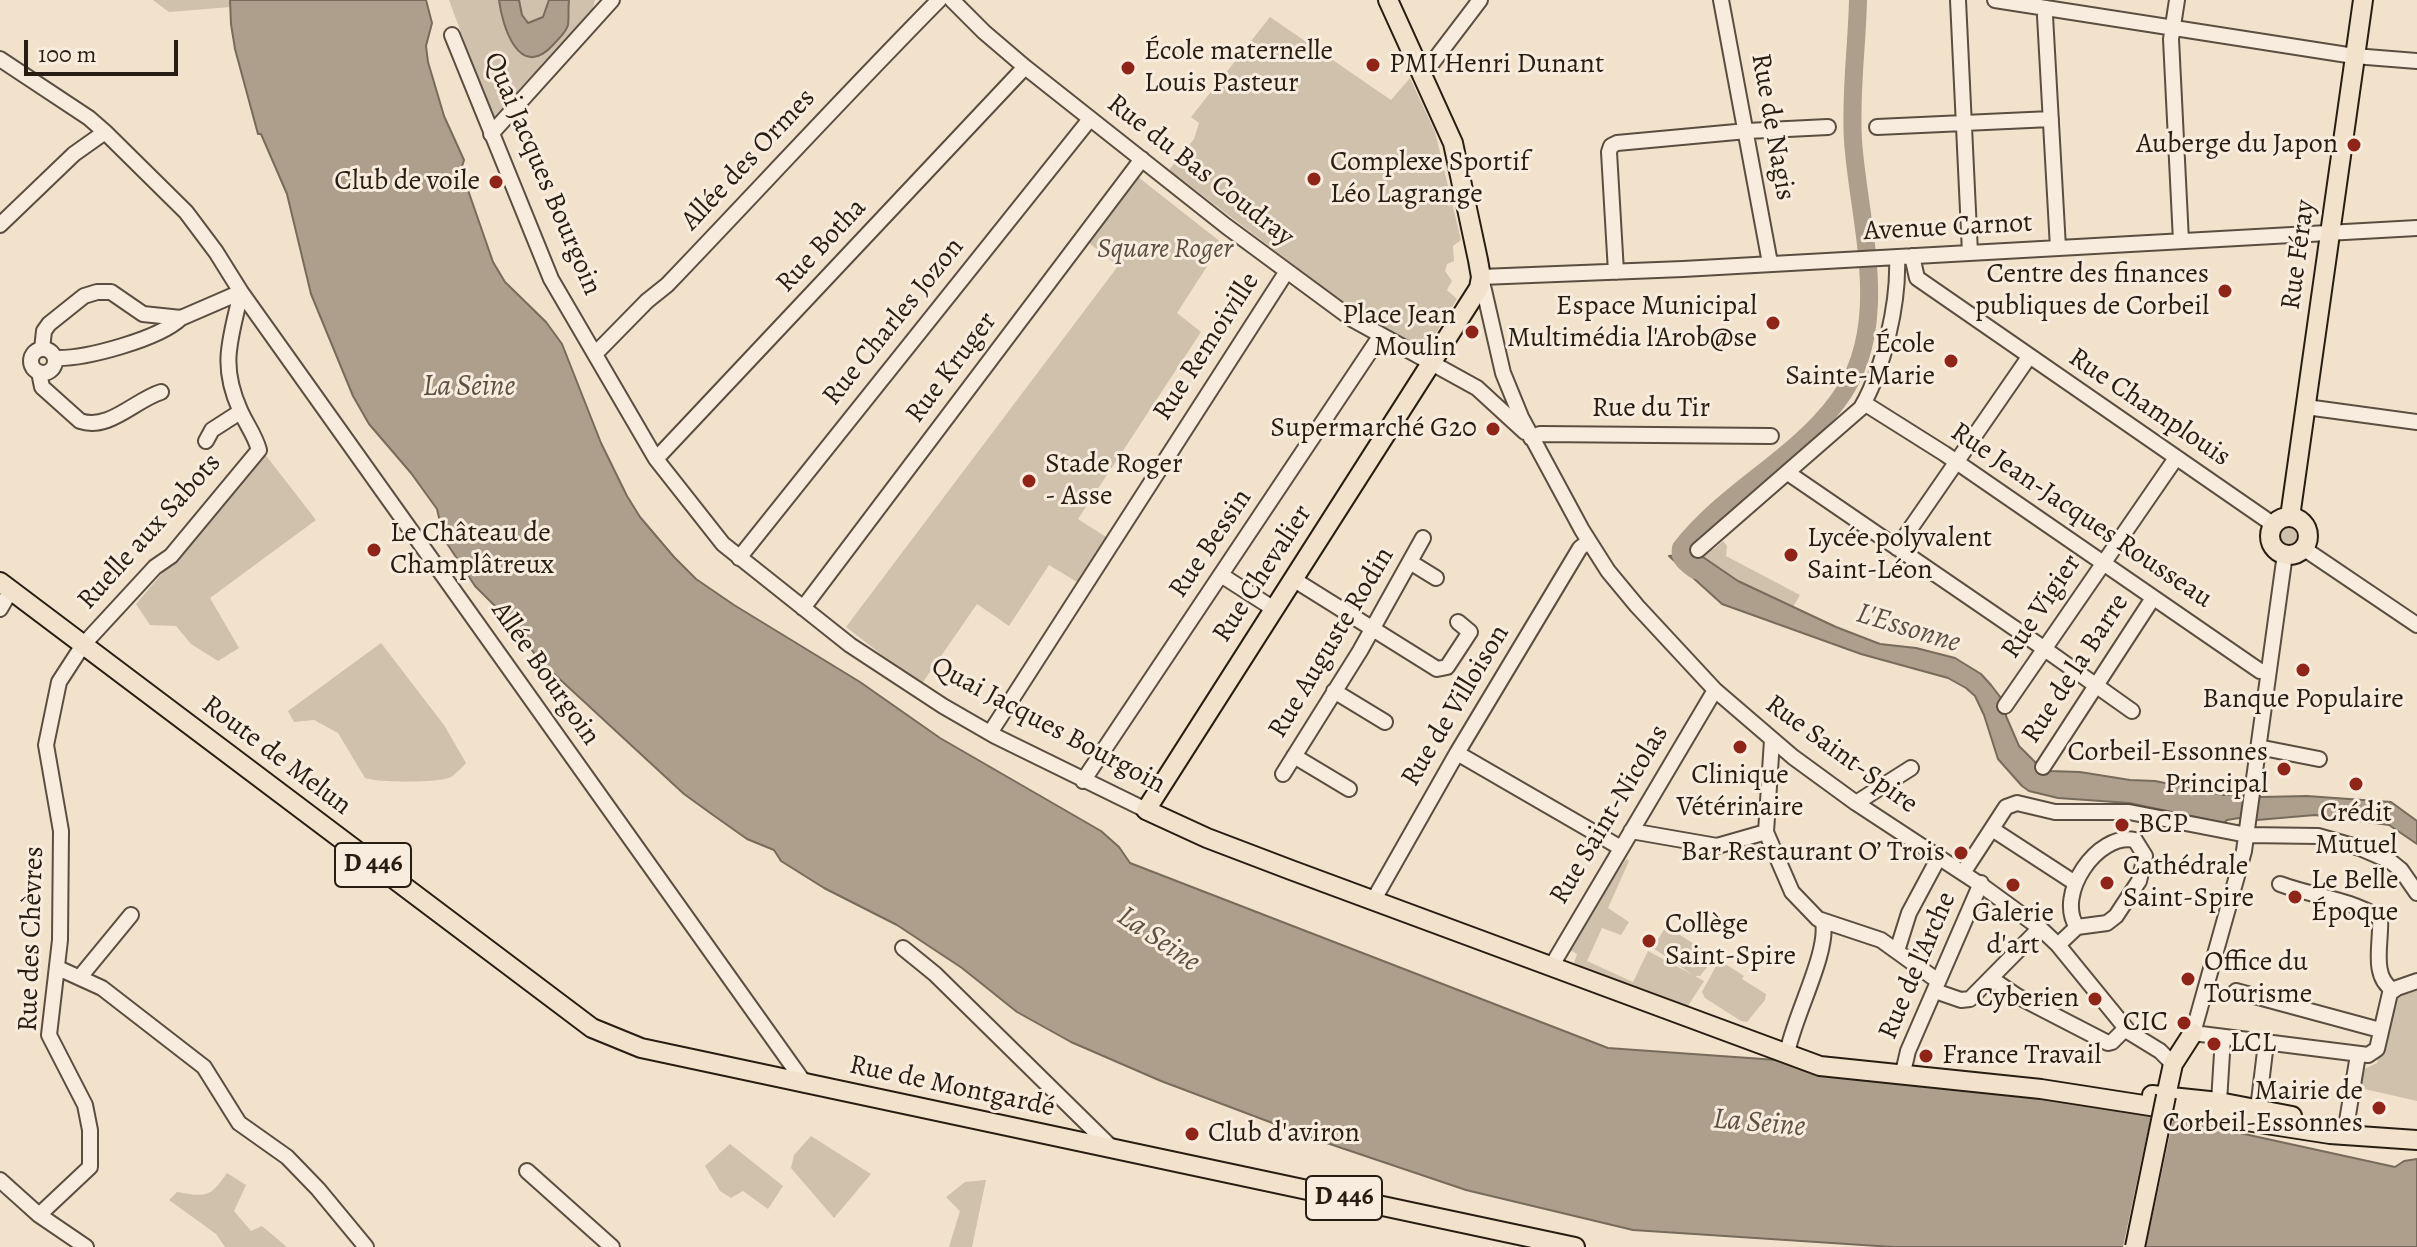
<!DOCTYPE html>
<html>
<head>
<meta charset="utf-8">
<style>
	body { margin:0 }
	#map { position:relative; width:2417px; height:1247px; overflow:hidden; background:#f2e2cb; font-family:Alegreya,serif }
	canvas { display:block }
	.scale { position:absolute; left:24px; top:40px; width:154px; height:36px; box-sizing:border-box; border:4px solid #271d13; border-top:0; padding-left:10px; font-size:24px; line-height:28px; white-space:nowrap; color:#271d13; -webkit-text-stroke:6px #f7ecdd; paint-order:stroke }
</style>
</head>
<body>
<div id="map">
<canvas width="2417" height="1247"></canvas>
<div class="scale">100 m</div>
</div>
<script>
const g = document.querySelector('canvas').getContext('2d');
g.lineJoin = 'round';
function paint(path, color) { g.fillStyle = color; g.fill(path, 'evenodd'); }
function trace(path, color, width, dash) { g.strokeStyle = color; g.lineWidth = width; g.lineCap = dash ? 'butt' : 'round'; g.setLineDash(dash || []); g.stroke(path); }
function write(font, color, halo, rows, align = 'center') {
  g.font = font + ' Alegreya,serif'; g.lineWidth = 6; g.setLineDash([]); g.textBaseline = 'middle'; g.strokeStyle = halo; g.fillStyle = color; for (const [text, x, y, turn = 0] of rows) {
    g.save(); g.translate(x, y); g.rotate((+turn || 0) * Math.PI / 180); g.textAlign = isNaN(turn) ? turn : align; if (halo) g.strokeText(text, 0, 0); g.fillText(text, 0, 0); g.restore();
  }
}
const green = new Path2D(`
	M153 0H230L231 7 169 12Z
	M449 0H595L593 8 493 118Z
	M1270 17 1391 100 1410 78 1435 132 1461 240 1453 246 1454 261 1447 264 1445 271 1452 281 1447 290 1457 299 1427 347 1420 348 1348 306 1169 170 1194 139 1199 123 1191 117Z
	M1138 177 1222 243 1177 313 1201 332 1078 519 1106 537 1077 582 1049 565 1009 626 977 604 921 685 846 627 1118 266 1088 242Z
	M264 453 316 520 210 598 239 648 218 661 191 644 176 626 150 625 136 604Z
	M2279 536a9 9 0 1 1 18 0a9 9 0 1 1-18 0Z
	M1723 541 1727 546 1726 556 1800 595 1793 607 1738 581 1697 553 1714 549Z
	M381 643 444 725 466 763C462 767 456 774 451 777 439 783 379 783 365 778L338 733 314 720 294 722 288 711Z
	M1626 859 1629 861 1608 908 1629 922 1621 935 1602 928 1587 961 1633 982 1648 951 1693 975 1653 948 1666 926 1744 976 1742 979 1766 994 1765 1000 1747 1022 1741 1021 1705 998 1702 992 1716 966 1711 962 1700 976H1695L1704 981 1688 1006 1632 985 1630 988 1574 963 1577 954 1568 949Z
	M2417 985V1101L2360 1088 2358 1087 2360 1071 2377 1063 2391 1000 2402 990Z
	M811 1136 871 1174 834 1218 791 1168 794 1155Z
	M730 1144 783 1186 768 1209 743 1191 731 1198 720 1191 705 1166Z
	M227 1173 246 1185 234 1211 251 1231 262 1226 287 1247H225L216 1234 169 1200 177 1192C206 1197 210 1198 227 1173Z
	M986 1180 972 1247H949L960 1211 946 1197 965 1182Z`);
const water = new Path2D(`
	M230 0H426L432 23 426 46 428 62 444 116 464 160 461 170 493 262 505 282 546 322 562 344 601 443 627 496 640 517 674 557 696 579 734 605 860 682 940 738 1101 831 1119 847 1130 863 1608 1048 1777 1060 1796 1066 2041 1094 2211 1120 2217 1128 2395 1167 2404 1161 2417 1159V1247H1893L1633 1230 1466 1190 1315 1139 1161 1081 1071 1042 1017 1012 962 968 897 925 824 888 781 861 774 850 747 839 713 815 684 794 539 660 518 631 513 630 497 608 475 586 444 539 437 509 411 473 369 424 353 396 311 294 287 194 261 134H258L235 49 231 24Z
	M499 0H519L522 15 528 23 543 17 549 0H569C568 8 569 18 568 25 566 33 558 39 553 45 519 82 502 25 499 0Z
	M1697 553 1738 581 1836 627 1880 644 1916 648 1955 658 1981 674 1991 685 2004 702 2006 716 2019 746 2040 767 2049 771 2080 772 2130 780 2155 781 2224 795H2229L2230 792 2261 797 2307 796 2391 802 2417 821V844L2389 825 2315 815 2257 820 2239 818 2227 820 2224 823 2129 803 2058 798 2029 791 2022 786 1998 759 1984 715 1975 696 1966 688 1948 678 1861 654 1722 604 1669 556Z`);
const pier = new Path2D(`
	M2153 1106 2175 1110 2146 1247H2123Z`);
const river = new Path2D(`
	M1695 570C1686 563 1679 559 1681 548 1724 492 1795 459 1837 402 1894 328 1859 225 1853 141 1850 94 1857 47 1858 0`);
const minor = new Path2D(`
	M952 0 984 32 1025 67 1226 226 1352 319 1477 388 1525 432
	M1721 0 1770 263
	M1958 0 1970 253
	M1995 0 2354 56 2417 61
	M2177 0 2171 39 2181 241
	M2047 8 2045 16 2058 248
	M452 35 551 279 656 459 723 544 850 645 943 706 995 736 1146 810
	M0 59 89 118 105 132 186 212 216 252 241 292 806 1085
	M1423 75 1480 0
	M1877 127 2051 119
	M491 134 612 0
	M0 225 74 154 105 132
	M1912 256 1917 278 2274 525
	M1616 272 1609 152 1611 146 1617 143 1747 131 1828 127
	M42 349 44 331 49 324 84 296 97 292H111L143 314 181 318 241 292
	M31 361a12 12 0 1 1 24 0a12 12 0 1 1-24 0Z
	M595 354 647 301 667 285C758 190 847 93 939 0
	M55 358C86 359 159 339 181 318
	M39 372 42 387 80 421C109 431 135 400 161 392
	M1864 403 1945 454 2260 671H2269
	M2306 407 2417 422
	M1531 438 1540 434 1771 436
	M206 441 212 430 240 412
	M656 459 1025 67
	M1788 473 2039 645 2132 711
	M1897 548 2029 357
	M2303 548 2417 625
	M1698 550 1861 408C1884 368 1899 303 1897 257
	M2285 554 2244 851 2193 1033 2368 1055 2377 1049 2390 993 2397 988 2417 981
	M739 558 1090 119
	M1410 562 1436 578
	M1221 575 1274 609
	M1293 579 1437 669 1447 667 1470 632 1458 622
	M803 608 1142 159
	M0 609 11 590
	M1334 691 1385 722
	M2005 706 2176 458
	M990 733 1287 271
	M1772 740 1766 832 1792 892 1818 919 1881 940 1938 981
	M2258 747 2319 759
	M1457 753 1621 848
	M1294 756 1349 789
	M2043 767 2153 598
	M1283 774 1360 651 1423 538
	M1083 781 1381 335
	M1856 803 1911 768
	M1992 829 2075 883
	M1631 831 1717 846 1766 832
	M1963 873 2006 807 2017 803 2055 812H2129L2247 835 2318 836 2360 848 2390 861 2401 870 2417 893
	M2280 884C2315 897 2347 898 2380 918 2382 941 2370 976 2393 990
	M1373 901 1457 753 1580 548 1589 541
	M2077 927C2055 895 2097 832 2135 840
	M2058 945 2077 927 2107 923 2116 916 2139 881 2145 856 2135 840
	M903 948 935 974 1113 1149
	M1897 951 1909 913 1939 857
	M1551 967 1715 690
	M58 968 102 988 204 1067 239 1123 287 1157 318 1189 366 1247
	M80 977 131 915
	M1992 979 2017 996 2108 1043 2112 1042 2126 1028
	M1935 991 1961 1000 1970 999 2040 928
	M2236 991 2380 1030
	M1787 1054C1793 1018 1829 953 1823 922
	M2173 1064 2160 1051 2129 1032 2058 945 2040 928 1981 885 1856 803 1793 757 1715 690 1637 606 1608 571 1582 530 1521 417 1503 373 1481 277 1683 269 2417 228
	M1904 1068 1908 1051 1981 883
	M2219 1102 2223 1037
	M2258 1109 2266 1043
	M2346 1127 2358 1055
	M527 1171 612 1247
	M0 1180 39 1215 86 1247
	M39 1215 90 1167V1130L85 1105 49 1035 60 940 61 831 46 745 59 682 83 645 155 567 171 556 259 450C255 435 246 424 240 410 219 363 231 339 241 292`);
const major = new Path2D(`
	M1388 0 1453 143 1478 260 1481 277 1479 288 1146 810 1207 838 1291 870 1820 1066 2041 1089 2330 1134 2417 1140
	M2290 517 2363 0
	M2270 536a19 19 0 1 1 38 0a19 19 0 1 1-38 0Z
	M0 582 592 1028 641 1048 1575 1247
	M2152 1095 2219 1102 2292 1116
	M2166 1096 2173 1064 2193 1033`);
const majorBridge = new Path2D(`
	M2135 1247 2166 1096`);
const markers = [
	[1373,65,8,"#8f2418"],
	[1128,68,8,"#8f2418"],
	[2354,145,8,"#8f2418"],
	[1314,179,8,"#8f2418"],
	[496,182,8,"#8f2418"],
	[2225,291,8,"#8f2418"],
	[1773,323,8,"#8f2418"],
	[1472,332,8,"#8f2418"],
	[1951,361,8,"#8f2418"],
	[1493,429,8,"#8f2418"],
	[1029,481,8,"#8f2418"],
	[374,550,8,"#8f2418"],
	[1791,555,8,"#8f2418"],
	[2303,670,8,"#8f2418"],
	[1740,747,8,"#8f2418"],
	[2284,769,8,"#8f2418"],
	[2356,784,8,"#8f2418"],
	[2122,825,8,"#8f2418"],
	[1961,853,8,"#8f2418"],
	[2107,883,8,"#8f2418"],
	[2013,885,8,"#8f2418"],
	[2295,897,8,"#8f2418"],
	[1649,941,8,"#8f2418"],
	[2188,979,8,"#8f2418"],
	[2095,999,8,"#8f2418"],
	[2184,1023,8,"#8f2418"],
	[2214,1044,8,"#8f2418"],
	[1926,1056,8,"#8f2418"],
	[2379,1108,8,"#8f2418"],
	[1192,1134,8,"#8f2418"]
];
const shields = [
	[373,865,76],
	[1344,1198,76]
];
const shieldNames = [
	["D 446",373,865],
	["D 446",1344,1198]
];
const poiNames = [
	["École maternelle",1144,52],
	["Louis Pasteur",1144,84],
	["PMI Henri Dunant",1389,65],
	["Auberge du Japon",2338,145,"right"],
	["Complexe Sportif",1330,163],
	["Léo Lagrange",1330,195],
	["Club de voile",480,182,"right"],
	["Centre des finances",2209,275,"right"],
	["publiques de Corbeil",2209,307,"right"],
	["Espace Municipal",1757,307,"right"],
	["Multimédia l'Arob@se",1757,339,"right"],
	["Place Jean",1456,316,"right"],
	["Moulin",1456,348,"right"],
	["École",1935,345,"right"],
	["Sainte-Marie",1935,377,"right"],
	["Supermarché G20",1477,429,"right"],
	["Stade Roger",1045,465],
	["- Asse",1045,497],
	["Le Château de",390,534],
	["Champlâtreux",390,566],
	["Lycée polyvalent",1807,539],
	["Saint-Léon",1807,571],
	["Banque Populaire",2303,700,"center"],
	["Corbeil-Essonnes",2268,753,"right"],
	["Principal",2268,785,"right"],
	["Clinique",1740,776,"center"],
	["Vétérinaire",1740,808,"center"],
	["Crédit",2356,814,"center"],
	["Mutuel",2356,846,"center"],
	["BCP",2138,825],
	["Bar Restaurant O’ Trois",1945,853,"right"],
	["Cathédrale",2123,867],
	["Saint-Spire",2123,899],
	["Le Belle",2311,881],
	["Époque",2311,913],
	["Galerie",2013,914,"center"],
	["d'art",2013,946,"center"],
	["Collège",1665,925],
	["Saint-Spire",1665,957],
	["Office du",2204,963],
	["Tourisme",2204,995],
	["Cyberien",2079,999,"right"],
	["CIC",2168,1023,"right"],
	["LCL",2230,1044],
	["France Travail",1942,1056],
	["Mairie de",2363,1092,"right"],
	["Corbeil-Essonnes",2363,1124,"right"],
	["Club d'aviron",1208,1134]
];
const streetNames = [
	["Rue de Nagis",1772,127,80],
	["Allée des Ormes",749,160,-47],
	["Rue du Bas Coudray",1200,171,38],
	["Quai Jacques Bourgoin",542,174,67],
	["Avenue Carnot",1948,228,-3],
	["Rue Botha",822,246,-47],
	["Rue Féray",2299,255,-82],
	["Rue Charles Jozon",894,322,-51],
	["Rue Remoiville",1207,347,-57],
	["Rue Kruger",952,368,-53],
	["Rue Champlouis",2149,408,34],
	["Rue du Tir",1651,409],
	["Rue Jean-Jacques Rousseau",2081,516,34],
	["Ruelle aux Sabots",150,532,-48],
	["Rue Bessin",1211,544,-56],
	["Rue Chevalier",1263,574,-57],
	["Rue Vigier",2042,607,-56],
	["Rue Auguste Rodin",1332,643,-59],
	["Rue de la Barre",2076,669,-57],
	["Allée Bourgoin",545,674,55],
	["Rue de Villoison",1456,706,-59],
	["Quai Jacques Bourgoin",1048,726,28],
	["Rue Saint-Spire",1841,755,36],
	["Route de Melun",276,756,37],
	["Rue Saint-Nicolas",1610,815,-59],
	["Rue des Chèvres",32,939,-88],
	["Rue de l'Arche",1918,966,-67],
	["Rue de Montgardé",952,1087,12]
];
const parkNames = [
	["Square Roger",1165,250]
];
const waterNames = [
	["La Seine",469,388],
	["L'Essonne",1908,629,17],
	["La Seine",1158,940,34],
	["La Seine",1759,1124,5]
];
paint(green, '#cfc1ac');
paint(water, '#ad9f8c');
trace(water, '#776b5c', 2);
paint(pier, '#f2e2cb');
trace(river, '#ad9f8c', 18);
trace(minor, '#5a4e41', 18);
trace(major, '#271d13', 22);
trace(minor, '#f7ecdd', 14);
trace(major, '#f2e2cb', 18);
trace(majorBridge, '#271d13', 22, []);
trace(majorBridge, '#f2e2cb', 18);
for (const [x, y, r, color] of markers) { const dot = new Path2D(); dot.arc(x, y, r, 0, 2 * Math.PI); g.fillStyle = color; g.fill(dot); trace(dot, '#f7ecdd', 3); }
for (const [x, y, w] of shields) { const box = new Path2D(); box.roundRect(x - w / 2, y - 22, w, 44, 6); g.fillStyle = '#f7ecdd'; g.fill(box); trace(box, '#271d13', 2); }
write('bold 26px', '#271d13', null, shieldNames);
write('28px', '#271d13', '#f7ecdd', poiNames, 'left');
write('28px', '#271d13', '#f7ecdd', streetNames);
write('italic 28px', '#594e41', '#f7ecdd', parkNames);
write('italic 30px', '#5d5143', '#f7ecdd', waterNames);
</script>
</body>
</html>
